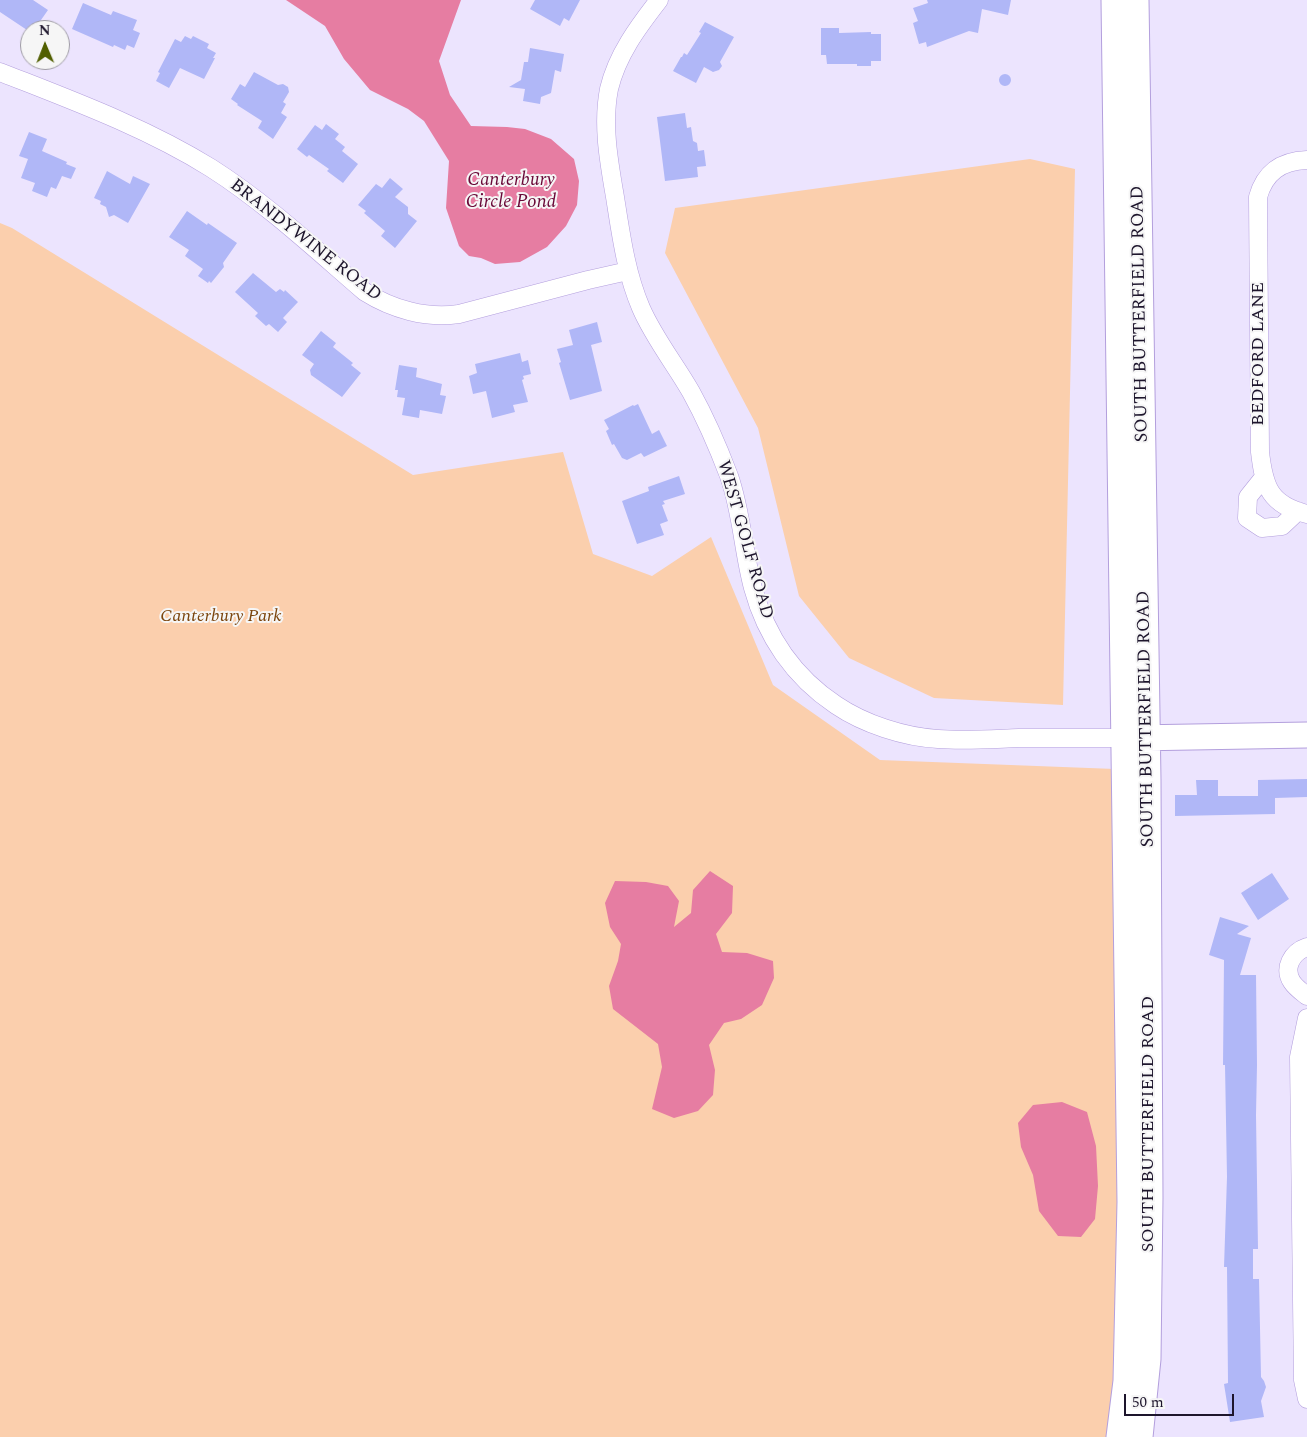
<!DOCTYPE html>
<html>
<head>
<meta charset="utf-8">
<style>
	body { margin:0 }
	#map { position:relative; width:1307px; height:1437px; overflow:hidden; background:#ece4fe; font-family:Spectral,serif }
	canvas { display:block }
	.north { position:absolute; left:20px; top:20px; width:50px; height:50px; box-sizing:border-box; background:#f6f6f6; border:1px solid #9f9ca5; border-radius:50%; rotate:359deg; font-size:14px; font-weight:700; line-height:20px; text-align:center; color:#1d152c }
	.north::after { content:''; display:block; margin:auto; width:18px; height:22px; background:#515f00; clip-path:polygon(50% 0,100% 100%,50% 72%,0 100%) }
	.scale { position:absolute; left:1124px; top:1394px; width:110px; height:22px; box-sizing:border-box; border:2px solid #1d152c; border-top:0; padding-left:6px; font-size:15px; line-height:18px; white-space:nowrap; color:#1d152c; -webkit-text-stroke:4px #f6f6f6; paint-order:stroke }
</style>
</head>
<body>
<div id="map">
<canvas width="1307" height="1437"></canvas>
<div class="north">N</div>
<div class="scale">50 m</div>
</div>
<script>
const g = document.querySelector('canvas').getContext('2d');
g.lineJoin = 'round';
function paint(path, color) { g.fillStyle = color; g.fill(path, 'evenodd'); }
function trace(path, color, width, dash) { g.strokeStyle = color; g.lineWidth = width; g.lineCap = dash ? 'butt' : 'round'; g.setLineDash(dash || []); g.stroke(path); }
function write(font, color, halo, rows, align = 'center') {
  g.font = font + ' Spectral,serif'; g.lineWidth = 4; g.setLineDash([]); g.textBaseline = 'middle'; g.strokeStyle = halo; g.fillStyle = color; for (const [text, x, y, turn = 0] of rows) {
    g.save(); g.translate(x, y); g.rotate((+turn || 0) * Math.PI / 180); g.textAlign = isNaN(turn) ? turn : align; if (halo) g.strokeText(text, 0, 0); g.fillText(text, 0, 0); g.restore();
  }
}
const green = new Path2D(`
	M1030 159 1075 169 1063 705 934 698 849 658 799 596 758 428 665 253 675 208Z
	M0 223 12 228 413 475 563 452 593 554 652 576 711 537 773 685 880 760 1115 769 1129 1437H0Z`);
const water = new Path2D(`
	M286 0H461L439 61 450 95 471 126 507 127 525 129 551 139 574 159 579 181 577 205 566 226 547 247 520 262 495 264 481 258 469 256 459 246 446 208 449 161 424 121 408 109 370 90 344 59 325 26Z
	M710 871 733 886 732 913 716 934 722 952 747 953 773 961 774 978 762 1005 741 1019 724 1023 709 1045 715 1070 713 1095 698 1111 674 1118 652 1109 662 1067 658 1044 613 1009 609 986 618 961 621 944 610 927 605 903 615 881 646 882 668 886 679 901 674 927 691 913 693 890Z
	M1062 1102 1087 1112 1096 1146 1098 1186 1095 1219 1081 1237 1058 1236 1039 1211 1033 1175 1021 1147 1018 1123 1033 1105Z`);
const building = new Path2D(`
	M0 0H33L48 10 34 30H30V32L0 12Z
	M535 0H580L569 21 564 18 560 26 530 9Z
	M927 0H1011L1008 15 982 9 978 33 969 31 927 47 926 42 919 44 913 23 918 21 913 8 928 3Z
	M83 3 111 15 113 11 137 20 133 30 140 33 134 48 127 45 125 50 114 45 113 47 72 29Z
	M705 22 734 37 720 62 722 66 719 70 713 72 704 67 696 83 673 71 681 57H682L684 53 687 55 701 33 699 32Z
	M821 28H839V33L871 32V34H881V61H871V66H857V64H827L826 55H821Z
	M185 36 191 39 193 36 209 44 207 48 216 53 213 58H215L204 79 180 68 169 88 156 81 160 73 158 72 175 39 181 42Z
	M530 48 564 54 561 72 555 70 551 93 541 97 540 104 523 101 525 89 509 87 521 80 524 62H528Z
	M254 72 278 85 283 84 288 87 289 92 283 102 286 104 281 113 287 117 273 139 258 128 262 121 237 105 238 104 231 99 240 84 245 87Z
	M999 80a6 6 0 1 1 12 0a6 6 0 1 1-12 0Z
	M685 113 687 128 691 127 693 141 697 143 698 151 704 150 706 166 697 167 698 177 665 181 657 117Z
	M326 124 339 134 335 139 345 147 342 151 358 164 343 183 327 171 329 169 309 155 307 157 297 149 315 125 322 130Z
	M29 132 47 139 42 151 67 162 66 164 76 168 71 179 62 176 56 189 51 187 47 197 32 191 35 183 21 178 28 159 19 156Z
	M107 171 130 184 133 176 150 184 128 223 114 215 109 217 106 207 100 204 101 201 94 198Z
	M390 178 403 189 395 197 408 207V214L417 221 395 248 381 236 385 231 364 213 366 211 358 205 376 184 382 188Z
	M187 211 207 225 208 223 237 243 223 263 224 267 211 283 209 281 208 283 198 276 203 269 185 256 189 250 169 237Z
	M253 273 276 292 280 289 284 292 285 290 298 302 283 318 287 322 278 332 269 324 266 326 255 316 258 313 235 292Z
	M597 322 602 342 591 345 602 391 570 400 559 363 561 362 557 349 573 345 569 330Z
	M321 331 336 343 333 347 353 363 351 365 361 373 342 397 311 375 310 370 314 364 302 355Z
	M520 353 522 362 528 360 531 374 523 376 524 379 522 380 528 402 513 405 515 412 492 418 486 391 473 394 469 376 477 373 475 364Z
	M399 365 417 368 416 377 442 384 440 395 446 396 442 414 420 410 419 418 402 415 405 398 397 397 398 390H395Z
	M638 404 652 434 659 430 667 446 644 457 641 453 627 460 622 458 614 444 612 445 606 431 609 429 604 420 633 405 634 406Z
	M679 476 685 494 663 501 665 504 662 505 668 521 660 524 664 535 637 544 622 501 649 491 648 487Z
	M1307 779V797L1275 798V814L1175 816V795H1197L1196 780H1218V796H1258V780Z
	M1272 873 1289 899 1258 920 1241 893Z
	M1220 917 1249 926 1237 934 1251 938 1240 975H1256L1257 1065 1256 1115 1258 1249H1253V1279H1259L1261 1377 1264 1381 1266 1387 1261 1401 1264 1417 1230 1422 1224 1384 1228 1383 1227 1267H1224L1227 1177 1225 1065H1223L1224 960 1209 955Z`);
const street = new Path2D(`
	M659 0C638 27 617 55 609 89 602 125 609 162 615 197 621 235 626 273 641 308 654 338 675 364 691 392 706 419 718 447 729 476 742 513 743 551 753 588 766 636 794 677 836 705 864 724 904 737 938 739 965 741 992 739 1019 738 1058 738 1096 738 1134 738
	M0 72C71 100 145 127 211 168 266 203 315 249 365 292 392 309 426 319 459 314L588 280 628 271
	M1307 160C1281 161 1265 172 1258 197L1260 452C1264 487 1270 505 1307 514
	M1264 477 1248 497 1247 518 1262 528 1282 526 1298 511
	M1307 947C1292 952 1283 968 1292 982 1296 988 1302 992 1307 996
	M1307 1018 1299 1057 1303 1380 1307 1399`);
const secondary = new Path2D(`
	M1114 0 1130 1202 1126 1381 1119 1437
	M1136 0 1148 779 1150 1198 1148 1359 1140 1437
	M1135 738 1307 735`);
const streetNames = [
	["BRANDYWINE ROAD",305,241,38],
	["SOUTH BUTTERFIELD ROAD",1141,314,-91],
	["BEDFORD LANE",1259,354,-90],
	["WEST GOLF ROAD",744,540,74],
	["SOUTH BUTTERFIELD ROAD",1147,719,-91],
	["SOUTH BUTTERFIELD ROAD",1149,1124,-90]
];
const parkNames = [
	["Canterbury Park",221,617]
];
const waterNames = [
	["Canterbury",511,181],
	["Circle Pond",511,203]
];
paint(green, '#fbcfad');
paint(water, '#e67da2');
paint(building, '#b0b7f7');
trace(street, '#b39fdd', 19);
trace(secondary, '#b39fdd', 27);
trace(street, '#fff', 18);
trace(secondary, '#fff', 25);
write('18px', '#1d152c', '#f6f6f6', streetNames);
write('italic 18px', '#7b440c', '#f6f6f6', parkNames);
write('italic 19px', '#690837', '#f6f6f6', waterNames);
</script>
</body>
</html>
